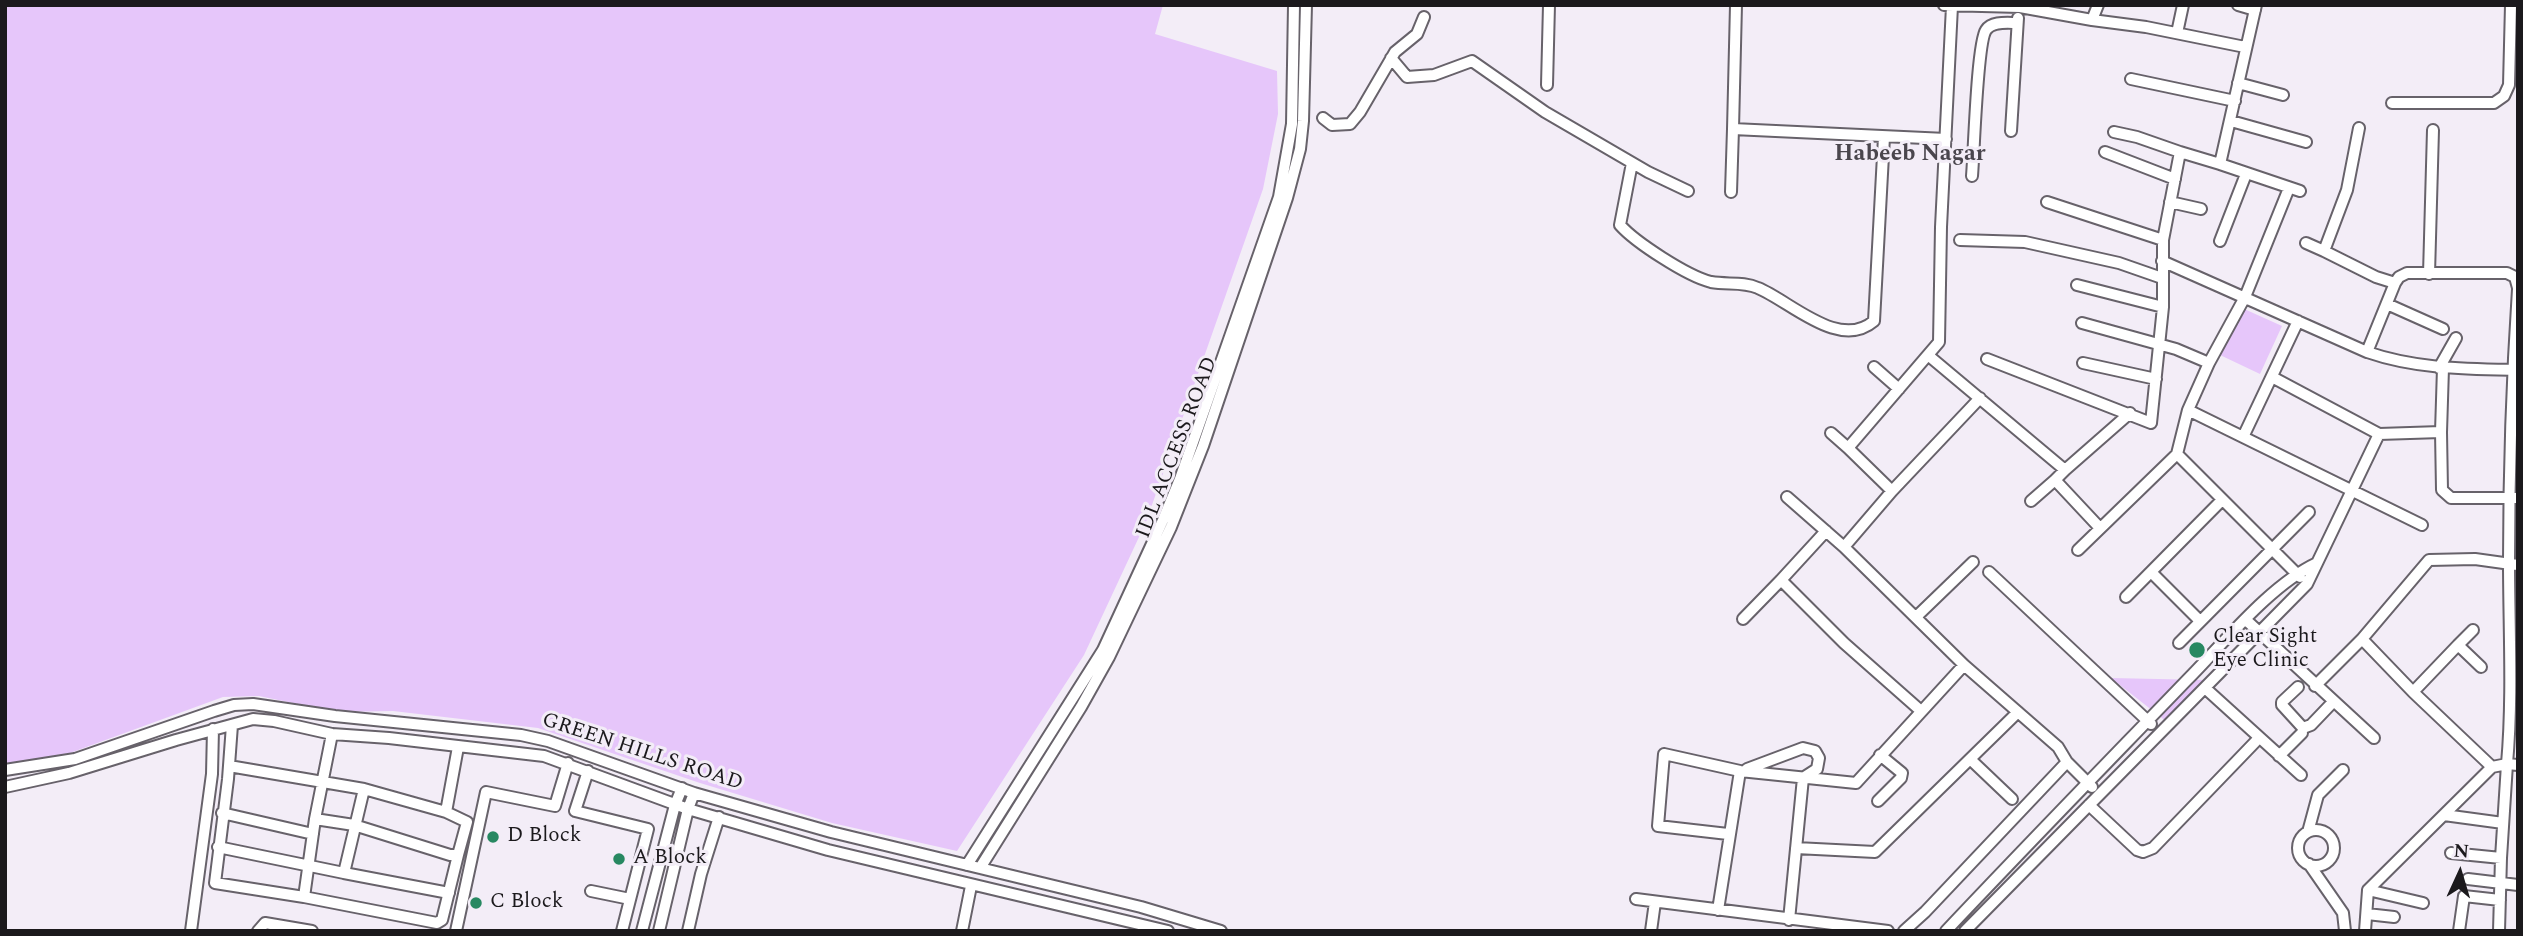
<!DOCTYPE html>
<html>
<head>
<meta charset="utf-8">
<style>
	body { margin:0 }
	#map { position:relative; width:2523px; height:936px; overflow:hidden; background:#f3edf7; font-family:Spectral,serif }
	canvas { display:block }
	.frame { position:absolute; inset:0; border:7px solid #1b191c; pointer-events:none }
	.north { position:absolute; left:2425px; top:838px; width:70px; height:70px; -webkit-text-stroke:5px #f3edf7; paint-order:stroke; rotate:4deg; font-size:19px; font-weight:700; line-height:28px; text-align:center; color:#1b191c }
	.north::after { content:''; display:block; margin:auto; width:24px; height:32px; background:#1b191c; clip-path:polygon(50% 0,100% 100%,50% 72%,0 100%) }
</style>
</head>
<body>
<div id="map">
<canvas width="2523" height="936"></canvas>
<div class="frame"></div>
<div class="north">N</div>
</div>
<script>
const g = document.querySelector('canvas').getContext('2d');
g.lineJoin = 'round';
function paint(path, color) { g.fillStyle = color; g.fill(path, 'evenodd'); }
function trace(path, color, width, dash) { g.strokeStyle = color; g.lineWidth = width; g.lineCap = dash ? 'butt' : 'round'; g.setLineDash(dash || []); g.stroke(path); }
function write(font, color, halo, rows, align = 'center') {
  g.font = font + ' Spectral,serif'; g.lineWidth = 6; g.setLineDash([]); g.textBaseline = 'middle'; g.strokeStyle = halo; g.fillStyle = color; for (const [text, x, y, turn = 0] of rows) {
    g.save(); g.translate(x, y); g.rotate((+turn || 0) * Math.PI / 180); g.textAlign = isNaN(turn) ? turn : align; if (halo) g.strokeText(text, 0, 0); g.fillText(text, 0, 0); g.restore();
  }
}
const green = new Path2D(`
	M5 5H1163L1155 34 1277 71 1278 114 1263 189 1146 522 1084 655 957 851 832 823 700 783 538 728 393 711 336 712 259 696 223 697 70 753 5 764Z
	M2242 308 2282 326 2260 374 2220 355Z
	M2111 678 2205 680 2167 722Z`);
const minor = new Path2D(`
	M1736 5 1733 129 1946 139
	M1944 5 2020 7 2092 20 2146 27 2245 47
	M2238 5 2255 10
	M2092 20 2098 5
	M2177 33 2183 5
	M1391 58 1407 77 1434 75 1472 61 1545 112 1648 172 1688 191
	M2131 79 2235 101
	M2238 83 2283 95
	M1547 85 1549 5
	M2392 103H2494L2504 96 2509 85 2511 5
	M1323 118 1332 125 1350 124 1360 112 1395 52 1417 34 1424 17
	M2231 121 2306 142
	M2359 128 2347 190 2324 251 2376 277 2395 283 2399 277 2407 273H2507L2515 277 2518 288
	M2011 131 2018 18
	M2114 132 2137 137 2180 152
	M2105 152 2175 179
	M1632 163 1620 225C1635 242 1687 276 1711 282 1727 285 1743 281 1758 288 1790 301 1839 351 1874 321L1884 137
	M2220 164 2300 191
	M1972 176C1974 153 1977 43 1986 30 1992 21 2007 23 2017 23
	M2289 188 2245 297 2209 363 2188 410 2422 525
	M1731 192 1733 129
	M2047 202 2163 240
	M2170 202 2201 209
	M1960 240 2025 242 2119 263 2162 278
	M2220 241 2246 174
	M2306 243 2324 251
	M2162 261 2367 352 2395 283
	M2429 274 2433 130
	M2077 285 2163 307
	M2518 289C2512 380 2509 470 2509 561 2509 629 2513 696 2507 764L2492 767 2413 692 2362 639 2429 560 2475 559 2518 565
	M2387 304 2443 329
	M2082 323 2176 349 2209 363
	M2367 352C2416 369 2466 369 2518 370
	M1929 356 2065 470 2130 413
	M1987 359 2151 423 2163 307V240L2180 152 2220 164 2256 5
	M2083 363 2156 379
	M1874 367 1899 389
	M2439 368 2456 338
	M2272 377 2379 434
	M2188 410 2177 454 2300 577
	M2441 432 2443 368
	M1831 433 1848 448
	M2243 437 2298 321
	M2065 470 2055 480 2099 527
	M1892 491 1848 448 1939 342 1941 227 1952 6
	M1787 497 1844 547 1964 665 2058 747 2067 762 2092 787
	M2031 501 2055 480
	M1826 531 1781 580 1844 643 1921 711
	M1844 547 1892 491 1980 398
	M2078 550 2177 454
	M1989 572 2151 724
	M2151 572 2200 621
	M2126 597 2222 500
	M1916 617 1973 562
	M1743 619 1781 580
	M2246 620 2374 738
	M2179 643 2309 512
	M2458 645 2473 630
	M2315 686 2362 639
	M2298 687 2282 702V705L2303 728 2311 725 2333 702
	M2205 688 2301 775
	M2413 692 2458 645 2481 667
	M232 725 228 779 215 883 304 897 437 923 442 920 458 855
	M2279 756 2302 733
	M1970 759 2012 799
	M229 766 364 789 446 812 458 747
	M1747 769 1803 748 1815 751 1819 758 1817 769 1803 778
	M5 770 75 759 214 711 234 705 253 704 335 716 521 735 548 741 694 793 831 832 1141 907 1221 931
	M588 771 575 811 648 829 622 931
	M5 787 69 773 176 740 253 719 274 721 332 734 389 738 544 756 688 809 828 850 1168 931
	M1878 801 1901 778 1902 773 1880 755
	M2089 805 2137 850 2143 852 2153 848 2259 738
	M222 813 313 834
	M2444 815 2503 823
	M315 819 354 825 450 855H458L467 822 446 812
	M2298 848a18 18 0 1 1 36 0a18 18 0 1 1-36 0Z
	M2308 832 2318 795 2343 770
	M1728 834 1658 826 1664 754 1740 771 1856 783 1964 665
	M218 847 344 873 364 789
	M1796 848 1875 852 2018 712
	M2451 853 2501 858
	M2309 864 2343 913 2345 931
	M967 865 1103 650 1163 520 1180 479 1279 197 1292 124 1294 5
	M980 868 1081 707 1109 657 1171 527 1203 446 1287 198 1300 149 1303 121 1306 5
	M344 873 449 893
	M2468 879 2518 885
	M2368 890 2423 903
	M591 891 630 899
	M304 897 315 819 332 734
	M1636 899 1888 931
	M1718 910 1740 771
	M2367 914 2394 917
	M1789 920 1803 778
	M191 931 212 774 213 729
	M258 931 265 923 312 931
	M456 931 486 792 555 806 568 763
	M642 931 675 805 682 788
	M659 931 688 809 694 793
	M688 931 701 874 719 817
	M962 931 971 886
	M1651 931 1655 902
	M1904 931 1925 912 2067 762
	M1946 931C2026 846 2107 763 2187 680 2224 643 2270 585 2317 563
	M1965 931 2307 584 2379 434 2441 432 2442 490 2451 498H2518
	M2365 931 2368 890 2492 767
	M2459 931 2464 896 2500 900
	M2499 931 2501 858 2507 764 2518 765`);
const markers = [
	[2197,650,9,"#278861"],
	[493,837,7,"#278861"],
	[619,859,7,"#278861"],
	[476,903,7,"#278861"]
];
const streetNames = [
	["IDL ACCESS ROAD",1178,448,-69],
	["GREEN HILLS ROAD",642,753,18]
];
const poiNames = [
	["Clear Sight",2213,638],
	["Eye Clinic",2213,662],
	["D Block",507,837],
	["A Block",633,859],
	["C Block",490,903]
];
const neighbourhoodNames = [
	["Habeeb Nagar",1910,155]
];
paint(green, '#e6c6fa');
trace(minor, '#67626a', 14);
trace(minor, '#fff', 10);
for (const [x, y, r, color] of markers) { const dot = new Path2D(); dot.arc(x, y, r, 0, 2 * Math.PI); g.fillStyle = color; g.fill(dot); trace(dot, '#f3edf7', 2.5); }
write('21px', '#1b191c', '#f3edf7', streetNames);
write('21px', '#1b191c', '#f3edf7', poiNames, 'left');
write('bold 23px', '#4a464d', '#f3edf7', neighbourhoodNames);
</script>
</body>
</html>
